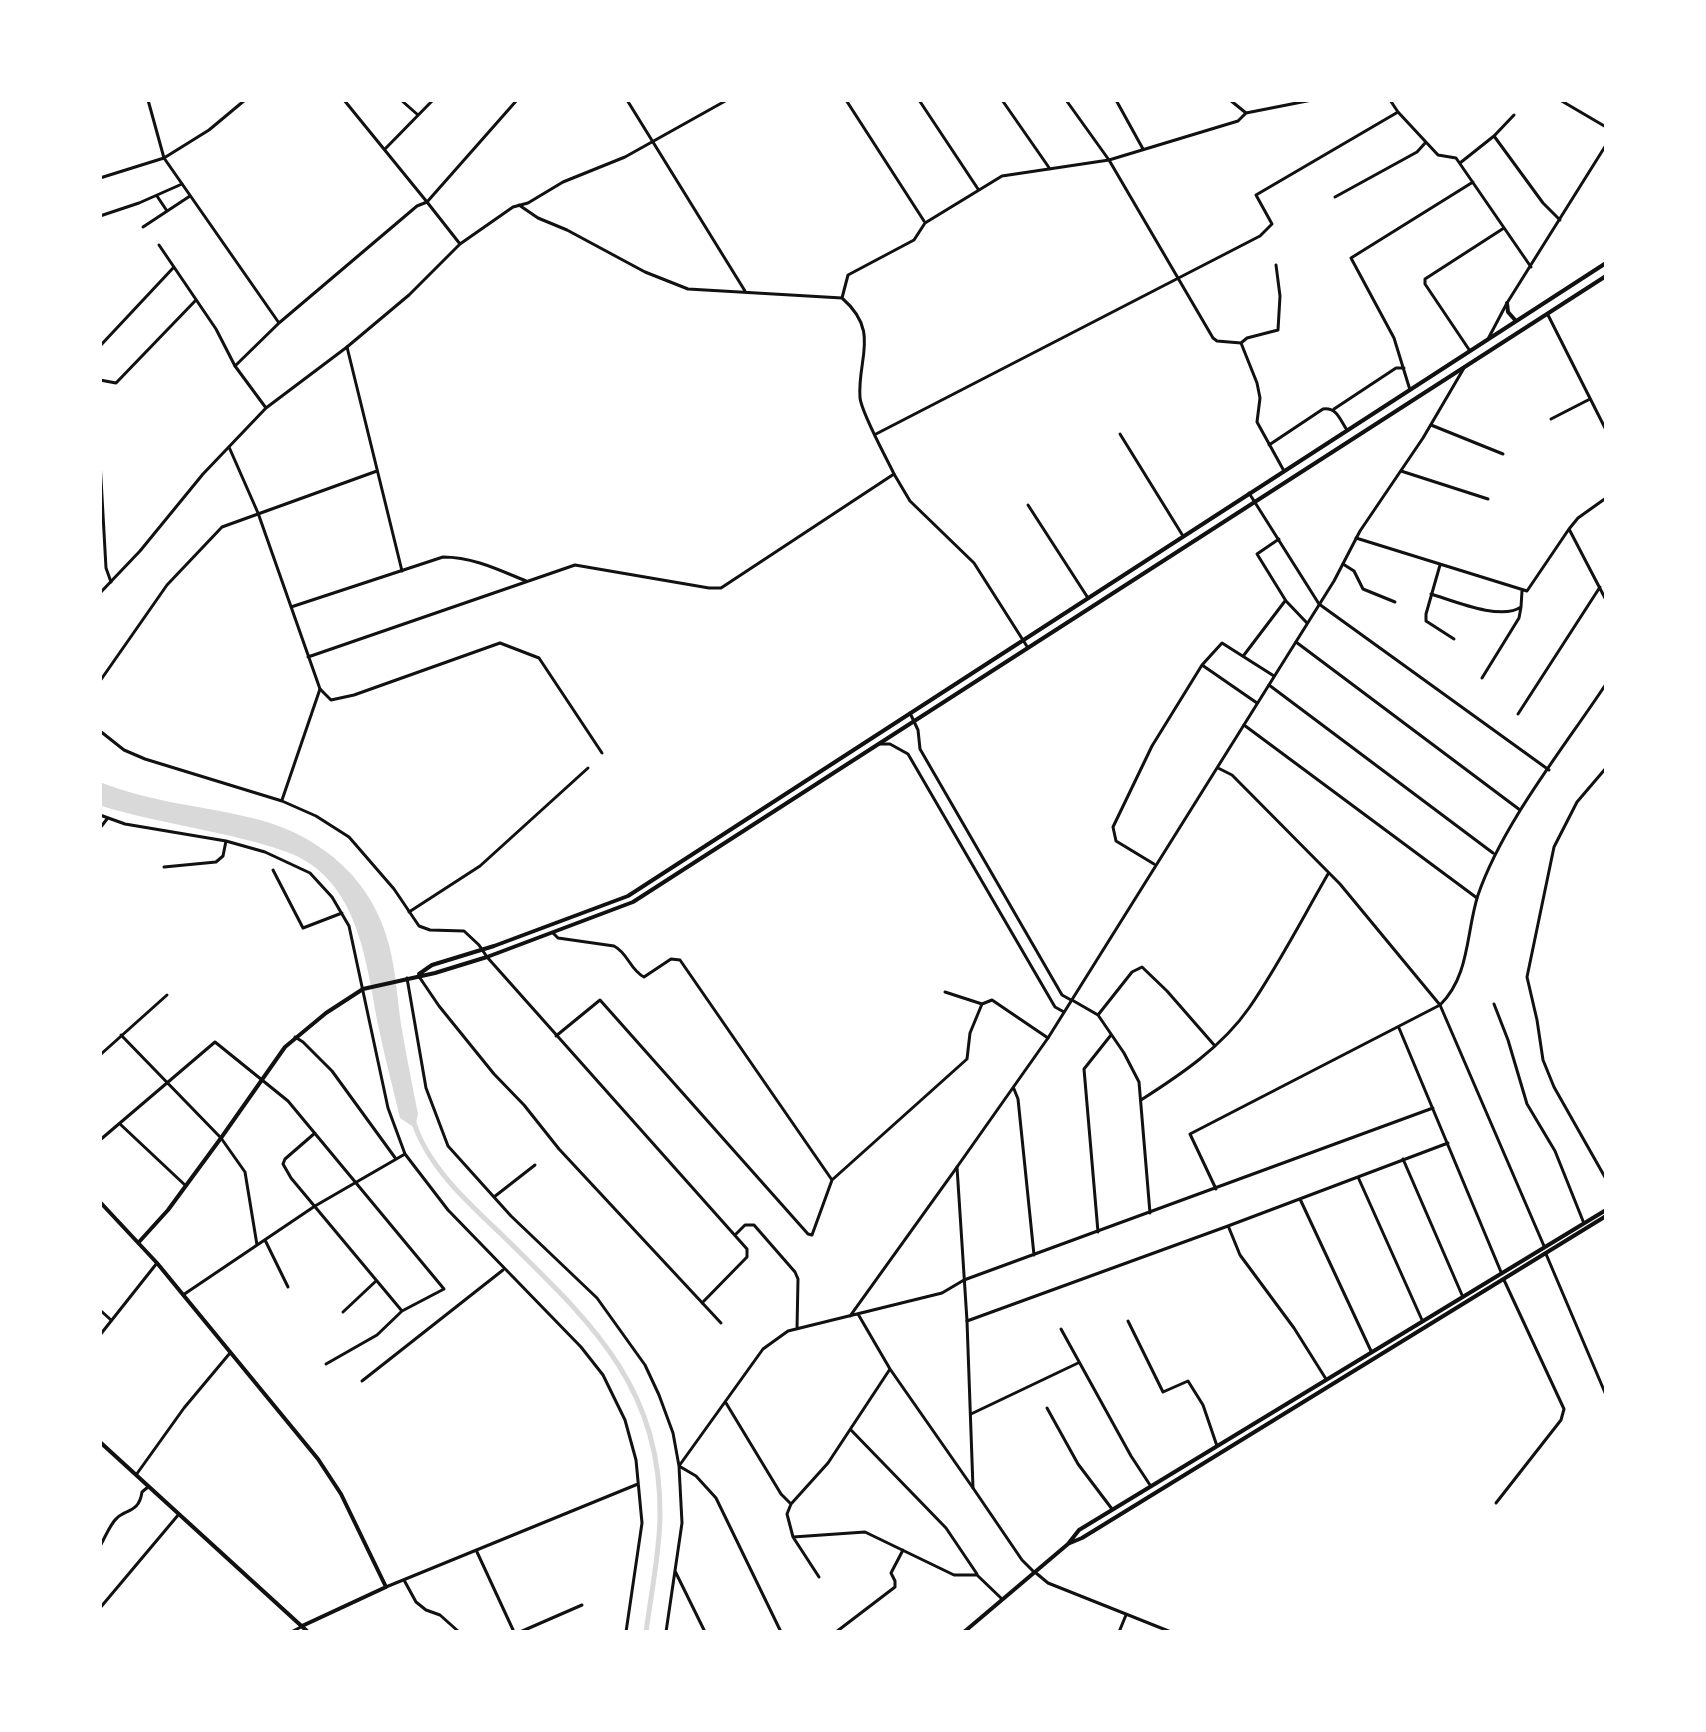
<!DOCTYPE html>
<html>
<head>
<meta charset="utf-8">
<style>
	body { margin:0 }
	#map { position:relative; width:1706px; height:1732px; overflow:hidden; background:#fff; font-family:"Fira Sans Condensed",sans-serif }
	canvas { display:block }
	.frame { position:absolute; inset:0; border:102px solid #fff; pointer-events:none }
</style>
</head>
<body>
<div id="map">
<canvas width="1706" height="1732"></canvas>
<div class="frame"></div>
</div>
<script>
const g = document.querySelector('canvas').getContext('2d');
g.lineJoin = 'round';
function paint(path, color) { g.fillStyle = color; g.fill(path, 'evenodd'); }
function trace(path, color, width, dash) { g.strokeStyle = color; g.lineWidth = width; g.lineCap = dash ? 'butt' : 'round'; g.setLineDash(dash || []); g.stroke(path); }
const water = new Path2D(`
	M100 782C151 803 207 806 260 820 323 837 373 881 389 945 396 971 397 998 401 1024 406 1054 412 1084 418 1114L415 1128 400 1118C393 1088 385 1059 379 1029 366 964 360 879 287 852 228 831 163 825 102 806L100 805Z`);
const canal = new Path2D(`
	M414 1123C428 1166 467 1202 499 1232 587 1319 662 1383 660 1518 659 1556 651 1594 646 1632`);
const minor = new Path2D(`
	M148 100 164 158 209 130 245 100
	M344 100 427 202 517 100
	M401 100 418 115
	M627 100 745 291
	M846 100 924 221
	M919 100 978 189
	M1002 100 1050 169
	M1066 100 1109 160 1213 338 1217 341 1241 343 1257 383 1260 398 1257 422 1284 471
	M1116 100 1143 149
	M1230 100 1246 113
	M1390 100 1398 112 1438 155 1456 158 1531 267
	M1560 100 1606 127
	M1494 136 1543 203 1560 220
	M385 149 433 100
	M1460 163 1494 136 1514 115
	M157 196 167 211
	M1335 197 1417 152 1426 142
	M519 205 538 218 567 230 645 272 688 289 842 298C881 332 857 358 860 398 862 414 886 457 894 474
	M100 216 139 203 182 184
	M143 227 190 196
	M159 245 216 329 235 366
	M100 260V263
	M842 298 848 275 914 240 925 223 1002 176 1109 160 1238 121 1246 113 1312 100
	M1548 315 1606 430
	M1241 343 1247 338 1278 330 1280 296 1276 265
	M100 346 174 267
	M347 347 402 571
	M1470 351 1425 284V279L1504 228
	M100 380 116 383 196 300
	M1410 390 1394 338 1351 258 1473 182
	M1334 409 1396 368H1404
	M1551 419 1590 399
	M1431 425 1503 454
	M876 434 1260 236 1272 224 1256 195 1398 112
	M1120 434 1183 536
	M1269 445 1323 409C1337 407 1340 420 1347 430
	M100 461 106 568 111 582
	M1401 471 1488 499
	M1249 493 1319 604 1549 770
	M1606 498 1578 518 1569 529 1606 600
	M1028 505 1088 598
	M1356 538 1527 591 1569 529
	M1279 539 1257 554 1286 601 1307 623
	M1343 564 1354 571 1363 589 1395 602
	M1440 565 1426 614V621L1454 639
	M1431 594C1454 601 1501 621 1521 607L1522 591
	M1296 642 1520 810
	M1244 655 1285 601
	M1202 665 1257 703
	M1482 678 1519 618 1521 607
	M100 681 167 585 222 527 377 471
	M1269 685 1493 853
	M320 689 331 700 354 695 500 643 539 658 602 753
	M1518 714 1600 587
	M1244 725 1477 898
	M1606 768 1577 802 1554 847 1527 977 1537 1020 1543 1060 1554 1087 1606 1179
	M100 815 125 824 226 841 265 852 310 873 332 897 349 926 388 1108 405 1154 448 1210 581 1347 603 1375 625 1420 636 1460 642 1523 626 1632
	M100 828 107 819
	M1154 864 1116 841 1113 827 1152 746 1202 665 1222 643 1274 676
	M164 867 216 862 223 856 226 841
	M273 870 303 928 342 913
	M409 912 480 866 588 768
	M553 933 558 938 614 946C628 953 630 970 644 977L671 959 680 960 832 1180
	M487 957 747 1249V1257L702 1303
	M407 978 426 1088 448 1146 511 1216 597 1298 645 1365 659 1395 673 1433 679 1466 682 1523 666 1632
	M420 978 439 1006 494 1074 524 1105 559 1149 721 1323
	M945 992 982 1004 992 1000 1048 1038
	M1072 1000 1098 1015 1124 1053 1139 1082 1150 1213
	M1494 1004 1508 1040 1527 1104 1555 1151 1583 1221
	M1098 1015 1132 972 1142 967 1167 991 1215 1046
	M1399 1028 1501 1272
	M121 1035 221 1138 245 1172 257 1245
	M556 1036 600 1000 808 1234 812 1235 832 1180 967 1059 970 1033 982 1004
	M295 1037 303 1042 332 1071 396 1159
	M100 1055 167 995
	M1014 1089 1018 1099 1034 1255
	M1141 1100C1180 1075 1222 1047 1249 1008 1278 966 1302 919 1328 874
	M120 1124 186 1186
	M315 1133 285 1159 283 1164 291 1178 402 1311
	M100 1140 215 1042 288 1101 444 1289 402 1311 377 1335 326 1364
	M1403 1159 1462 1295
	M1358 1177 1422 1320
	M1216 1189 1190 1134 1440 1005C1470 976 1466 932 1478 895 1503 823 1563 749 1606 684
	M494 1197 535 1165
	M1300 1199 1371 1351
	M1229 1228 1240 1255 1294 1328 1326 1379
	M1098 1232 1084 1069 1111 1035
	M736 1234 745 1225H754L795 1272 798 1279 797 1329
	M265 1240 288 1287
	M1546 1254 1606 1395
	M183 1295 315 1206 405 1154
	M100 1310 111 1320
	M343 1312 376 1281
	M858 1314 890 1369 973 1488
	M850 1316 957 1167
	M967 1321 1228 1226 1448 1143
	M1128 1321 1163 1392 1188 1381 1203 1405 1217 1446
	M1061 1329 1131 1456 1150 1485
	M362 1381 503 1270
	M726 1403 781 1494 791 1504
	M1047 1408 1078 1464 1112 1509
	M971 1414 1078 1363
	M851 1430 946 1528 977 1574
	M136 1475 184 1408 230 1353
	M1496 1503 1561 1420 1564 1409 1504 1280
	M793 1537 865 1532 954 1575H977L1002 1599
	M100 1546C105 1538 110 1524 117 1518 126 1509 139 1513 142 1492L148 1487
	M477 1552 514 1632
	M675 1571 705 1632
	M1036 1573 1048 1583 1171 1632
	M819 1577 793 1537 787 1514 791 1504 828 1463 890 1369
	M404 1580 416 1602 426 1610 440 1615 459 1632
	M386 1587 638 1484
	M100 1608 179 1514
	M520 1632 582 1605
	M781 1632 716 1498 696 1476 679 1466 763 1349 788 1331 942 1293 964 1280 1433 1108
	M836 1632 895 1587V1581L891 1573 903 1550
	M1119 1632 1126 1615`);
const tertiary = new Path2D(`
	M100 178 164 158 279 323
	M1488 339 1507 303 1606 145
	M266 408 235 366 279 323 417 206 427 202 460 244
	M229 447 258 513 320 689 282 800
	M100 593 140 551 203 474 266 408 347 347 409 295 460 244 513 207 528 203 563 182 625 157 727 100
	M291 607 443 557C473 557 499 570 526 581
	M308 657 575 565 709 588H721L894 474 910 501 974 563 1028 648
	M910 713 918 730 920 749 1062 995 1071 1000
	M100 731 124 750 145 759 282 801 316 816 349 837 394 889 419 926 430 930 464 931 479 945 487 957
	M879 744H890L908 754 1055 1007 1064 1012
	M1218 768 1232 775 1340 884 1440 1005 1544 1246
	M100 1335 157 1263
	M1033 1571 1022 1560 973 1488 967 1321 957 1167 1048 1038 1334 581 1360 531 1423 438 1464 368
	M291 1632 301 1627`);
const secondary = new Path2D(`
	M1507 303 1508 312 1516 321
	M419 974 432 965 494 946 628 896 1606 263
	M100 1202 157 1263 318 1459 341 1494 386 1587 302 1626
	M139 1242 168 1210 221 1138 285 1047 326 1013 363 989 435 973 487 957 633 902 1606 276`);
const primary = new Path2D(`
	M100 1442 308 1632
	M1070 1543 1082 1538 1606 1216
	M964 1632 1068 1544 1079 1530 1606 1210`);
paint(water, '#d9d9d9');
trace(canal, '#d9d9d9', 5);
trace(minor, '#111', 3);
trace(tertiary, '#111', 3);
trace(secondary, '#111', 4);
trace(primary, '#111', 4);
</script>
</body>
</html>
